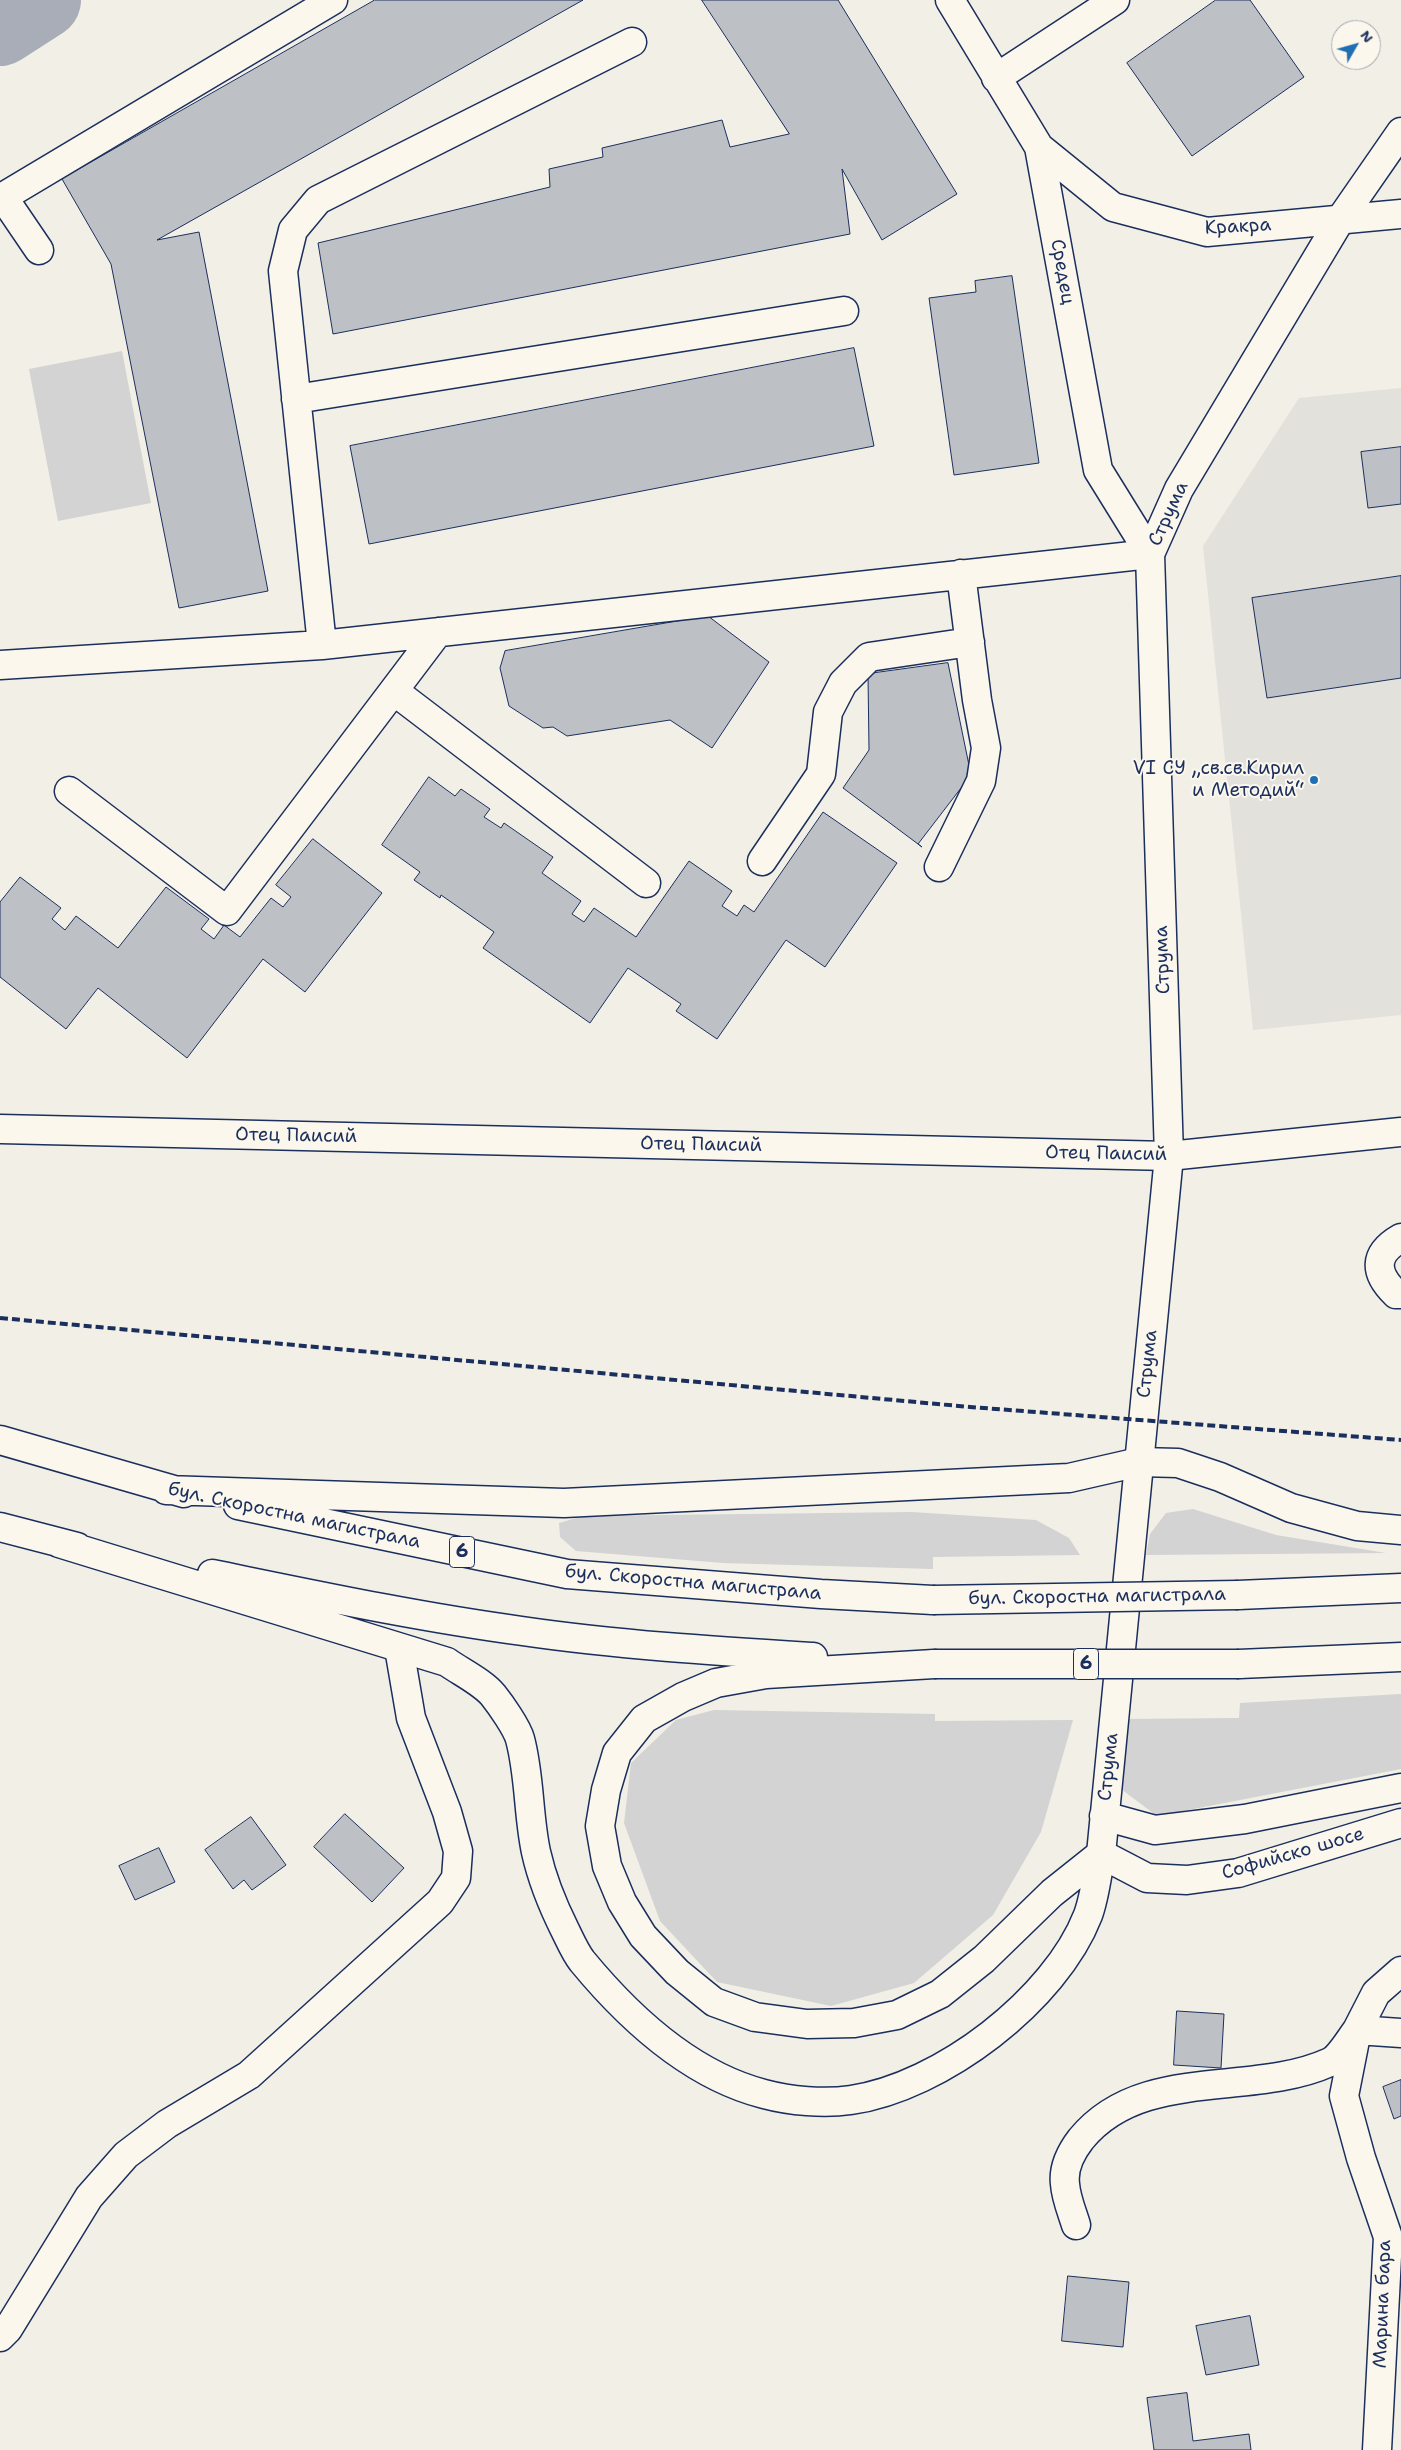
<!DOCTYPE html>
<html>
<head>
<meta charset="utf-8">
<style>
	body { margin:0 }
	#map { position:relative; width:1401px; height:2450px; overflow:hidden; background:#f2efe6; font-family:"Shantell Sans",sans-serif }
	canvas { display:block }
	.north { position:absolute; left:1331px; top:20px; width:50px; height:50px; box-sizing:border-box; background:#fbf7ec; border:1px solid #a1a7b3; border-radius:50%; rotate:52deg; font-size:14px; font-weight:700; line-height:20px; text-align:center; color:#1b2f5e }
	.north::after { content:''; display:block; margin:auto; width:18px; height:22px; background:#1f6fb2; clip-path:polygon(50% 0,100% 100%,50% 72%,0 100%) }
</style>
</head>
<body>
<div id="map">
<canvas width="1401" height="2450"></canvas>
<div class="north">N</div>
</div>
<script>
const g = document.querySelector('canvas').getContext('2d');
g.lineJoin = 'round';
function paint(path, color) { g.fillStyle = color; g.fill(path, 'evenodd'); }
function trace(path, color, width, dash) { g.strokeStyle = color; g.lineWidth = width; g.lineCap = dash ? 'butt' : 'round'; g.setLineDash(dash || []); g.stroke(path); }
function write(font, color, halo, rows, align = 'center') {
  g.font = font + ' "Shantell Sans",sans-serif'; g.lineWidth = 4; g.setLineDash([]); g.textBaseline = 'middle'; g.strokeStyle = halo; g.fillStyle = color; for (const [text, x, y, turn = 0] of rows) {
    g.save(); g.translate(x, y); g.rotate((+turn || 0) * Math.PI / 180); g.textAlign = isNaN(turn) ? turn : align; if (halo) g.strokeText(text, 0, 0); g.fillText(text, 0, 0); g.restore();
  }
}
const built = new Path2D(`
	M1401 388V1015L1253 1030 1203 546 1299 398Z`);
const green = new Path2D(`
	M122 351 151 503 58 521 29 369Z
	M1193 1509 1276 1535 1386 1553 1146 1555 1150 1534 1166 1513Z
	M912 1512 1036 1520 1069 1538 1080 1555 933 1557V1569L723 1563 576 1551 560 1537 559 1523 583 1516Z
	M1401 1694V1769L1157 1816 1121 1789 1126 1719 1239 1718 1240 1703Z
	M714 1710 935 1714V1721L1073 1720 1041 1832 993 1915 914 1983 831 2006 717 1982 660 1921 624 1823 631 1763 676 1720Z`);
const river = new Path2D(`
	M0 27 42 0`);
const building = new Path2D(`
	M375 0H583L157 240 199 232 268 591 179 608 111 264 62 179Z
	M702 0H838L957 194 882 240 842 169 850 234 333 334 318 243 550 187 549 169 603 157 602 148 722 120 730 147 789 134Z
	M1216 0H1250L1304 77 1192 156 1127 63Z
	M1012 276 1039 463 954 475 929 298 976 292 975 281Z
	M854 348 874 446 369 544 350 446Z
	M1401 447V504L1368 508 1361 452Z
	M1401 576V678L1267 698 1252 598Z
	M708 616 769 662 712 748 670 720 567 736 553 727 543 728 509 706 500 668 505 651Z
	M948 663 971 775 918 844 922 847 843 788 869 750 868 674Z
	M429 777 455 796 461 789 490 809 484 817 501 828 504 823 553 857 542 873 581 901 572 914 584 922 594 908 636 937 689 861 732 891 722 906 737 916 744 905 754 912 823 812 897 863 825 967 786 940 717 1039 676 1011 681 1004 628 968 590 1023 483 948 494 932 441 895 440 898 414 880 420 872 382 845Z
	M313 839 382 893 305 992 263 959 187 1058 98 988 66 1029 0 977V902L20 877 61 908 52 919 65 930 76 916 118 948 166 887 209 919 201 929 214 939 224 925 240 937 271 898 283 907 291 897 276 885Z
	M345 1814 404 1868 372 1902 314 1847Z
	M251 1817 286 1865 252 1890 244 1880 233 1889 205 1850Z
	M159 1848 175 1882 135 1900 119 1866Z
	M1177 2011 1224 2014 1221 2068 1174 2065Z
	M1401 2080V2116L1394 2119 1383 2087Z
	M1068 2276 1129 2282 1123 2347 1062 2341Z
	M1250 2316 1259 2365 1206 2375 1196 2326Z
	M1187 2393 1193 2441 1249 2434 1251 2450H1154L1147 2398Z`);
const minor = new Path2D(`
	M996 78 1115 0
	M1039 147 1113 207 1207 232 1401 214
	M39 250 3 197 333 0
	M296 399 844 311
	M322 645 283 271 293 230 318 200 632 42
	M0 665 322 645 1150 554 1098 470 1039 147 950 0
	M394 691 646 883
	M69 791 227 911 438 632
	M762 861 821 774 828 712 843 683 869 657 970 642
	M939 867 981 781 986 748 977 700 961 574
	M0 1129 1169 1156 1401 1132
	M1401 1238C1373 1254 1374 1273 1396 1294H1401
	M1076 2225C1072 2212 1066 2198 1065 2184 1063 2168 1071 2152 1081 2139 1142 2065 1251 2098 1330 2062 1340 2057 1350 2039 1357 2030L1401 2033
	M0 2337 8 2329 89 2197 126 2155 167 2124 249 2075 440 1902 456 1878 458 1851 447 1812 411 1718 399 1648
	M1377 2450 1388 2237 1361 2158 1344 2096 1357 2030 1376 1993 1401 1971`);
const major = new Path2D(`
	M1401 132 1340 220 1179 489 1150 554 1169 1156 1101 1854 1147 1878 1187 1880 1238 1873 1401 1823
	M1104 1816 1155 1830 1245 1819 1401 1788`);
const highway = new Path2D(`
	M0 1440 184 1493
	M166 1490 564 1503 1069 1478 1139 1462 1178 1463 1220 1477 1291 1508 1357 1526 1401 1530
	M238 1505 567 1574 821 1594 933 1600
	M0 1527 77 1547
	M59 1543 447 1662C461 1672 482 1682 493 1695 501 1705 517 1728 520 1739 530 1776 528 1815 536 1852 542 1879 553 1906 565 1930 570 1940 575 1952 582 1961 629 2018 690 2075 764 2094 790 2101 824 2104 851 2100 941 2087 1055 2000 1088 1915 1095 1896 1097 1874 1101 1854
	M212 1574C315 1595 418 1617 522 1631 618 1645 716 1651 813 1657
	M1238 1595 1401 1588
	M934 1664 766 1674 716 1683 683 1697 644 1719 617 1753 606 1790 600 1826 607 1866 622 1902 643 1936 677 1972 714 2002 755 2017 807 2024 854 2023 897 2015 940 1994 984 1959 1052 1893 1101 1854
	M1239 1664 1401 1657`);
const rail = new Path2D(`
	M0 1318 970 1407 1401 1440`);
const highwayBridge = new Path2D(`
	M933 1600 1238 1595
	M934 1664H1239`);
const markers = [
	[1314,780,5,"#1f6fb2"]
];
const shields = [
	[462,1552,25],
	[1086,1664,25]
];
const shieldNames = [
	["6",462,1552],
	["6",1086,1664]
];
const streetNames = [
	["Кракра",1238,227,-3],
	["Средец",1062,272,80],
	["Струма",1169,514,-65],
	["Струма",1163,960,-92],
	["Отец Паисий",296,1136,1],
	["Отец Паисий",701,1145,1],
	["Отец Паисий",1106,1154,1],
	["Струма",1148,1364,-84],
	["бул. Скоростна магистрала",294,1516,12],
	["бул. Скоростна магистрала",693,1583,5],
	["бул. Скоростна магистрала",1097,1597,-1],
	["Струма",1109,1767,-84],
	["Софийско шосе",1293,1854,-16],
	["Марина бара",1383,2304,-88]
];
const poiNames = [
	["VI СУ „св.св.Кирил",1304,769],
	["и Методий“",1304,791]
];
paint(built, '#e2e1dc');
paint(green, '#d2d3d2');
trace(river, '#a9adb7', 78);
paint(building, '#bdc0c4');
trace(building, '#1b2f5e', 1);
trace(minor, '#1b2f5e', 31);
trace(major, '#1b2f5e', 31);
trace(highway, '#1b2f5e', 31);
trace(minor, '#fbf7ec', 28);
trace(major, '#fbf7ec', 28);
trace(highway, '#fbf7ec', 28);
trace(rail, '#1b2f5e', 4, [8, 4]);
trace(highwayBridge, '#1b2f5e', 31, []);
trace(highwayBridge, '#fbf7ec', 28);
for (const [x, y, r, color] of markers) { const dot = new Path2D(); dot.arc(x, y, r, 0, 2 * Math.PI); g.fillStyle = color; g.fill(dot); trace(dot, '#fbf7ec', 2); }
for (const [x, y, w] of shields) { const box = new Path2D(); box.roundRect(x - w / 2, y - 15.5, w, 31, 4); g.fillStyle = '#fbf7ec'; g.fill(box); trace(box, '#1b2f5e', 1); }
write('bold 18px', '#1b2f5e', null, shieldNames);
write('19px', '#1b2f5e', '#fbf7ec', streetNames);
write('19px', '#1b2f5e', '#fbf7ec', poiNames, 'right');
</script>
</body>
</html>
